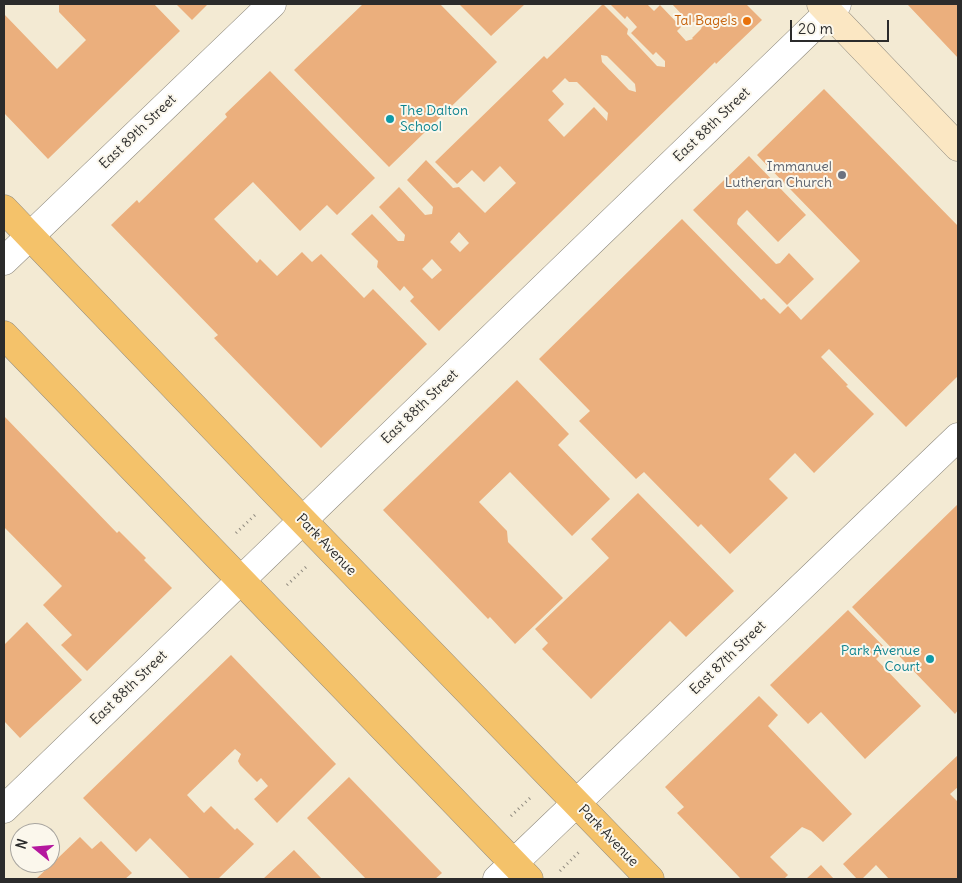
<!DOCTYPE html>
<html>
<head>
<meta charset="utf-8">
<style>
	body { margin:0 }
	#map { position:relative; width:962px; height:883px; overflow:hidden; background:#f3ead3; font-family:Delius,sans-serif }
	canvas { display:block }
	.frame { position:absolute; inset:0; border:5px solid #2b2b2b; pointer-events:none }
	.north { position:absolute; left:10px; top:823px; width:50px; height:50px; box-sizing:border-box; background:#fbf7ec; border:1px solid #a8a59f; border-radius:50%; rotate:287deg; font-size:14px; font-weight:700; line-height:20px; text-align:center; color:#2b2b2b }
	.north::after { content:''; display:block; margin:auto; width:18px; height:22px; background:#b5179e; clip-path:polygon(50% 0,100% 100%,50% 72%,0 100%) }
	.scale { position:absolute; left:790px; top:20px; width:99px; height:22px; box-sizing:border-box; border:2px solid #2b2b2b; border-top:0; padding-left:6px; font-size:15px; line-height:18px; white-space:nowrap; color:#2b2b2b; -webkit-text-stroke:4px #fbf7ec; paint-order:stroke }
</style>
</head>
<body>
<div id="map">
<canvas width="962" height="883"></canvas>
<div class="frame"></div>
<div class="north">N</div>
<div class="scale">20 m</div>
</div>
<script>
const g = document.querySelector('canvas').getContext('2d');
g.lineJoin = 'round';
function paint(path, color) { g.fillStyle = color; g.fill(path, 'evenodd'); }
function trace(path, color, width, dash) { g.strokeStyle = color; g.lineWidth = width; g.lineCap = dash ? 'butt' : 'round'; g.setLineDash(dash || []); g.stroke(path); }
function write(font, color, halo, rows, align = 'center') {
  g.font = font + ' Delius,sans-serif'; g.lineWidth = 4; g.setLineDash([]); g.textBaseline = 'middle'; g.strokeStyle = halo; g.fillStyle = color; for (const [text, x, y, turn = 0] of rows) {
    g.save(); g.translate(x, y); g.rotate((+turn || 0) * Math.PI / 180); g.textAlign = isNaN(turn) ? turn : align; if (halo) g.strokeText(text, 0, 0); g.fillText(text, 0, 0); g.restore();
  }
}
const building = new Path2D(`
	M59 4H154L180 31 48 159 4 113V14L57 69 86 40 59 12Z
	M176 4H208L192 20Z
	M363 4H440L497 62 389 167 294 70Z
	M459 4H525L491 36Z
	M603 4 628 29 627 34 657 66 665 67V61L656 52 653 55 631 33 637 27 627 16 625 19 610 4H647L654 11 660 5 681 27 677 31 686 41 693 39 692 38 701 29 703 24 698 19 694 22H689L672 4H746L762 20 716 64 715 62 439 331 410 301 414 297 404 286 400 291 377 267 378 261 351 234 372 214 398 241H404L405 235 379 207 399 187 425 215 432 214 433 207 407 180 426 160 453 188 459 187 485 213 516 183 500 166 484 182 472 170 457 184 435 162 544 56 547 59ZM601 55 607 56 635 84 636 92 629 90 602 62ZM565 78 569 82H577L608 113 607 121 594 107 564 137 548 120 564 104 552 91ZM459 232 469 243 460 252 450 242ZM432 259 442 270 432 279 422 269Z
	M909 4H958V58L908 5Z
	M270 71 375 178 337 215 327 205 300 231 253 182 214 219 257 263 260 259 277 276 302 252 312 262 321 254 364 298 373 289 427 344 321 448 214 338 218 335 111 225 137 200 139 203 227 117 225 114Z
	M824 89 958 226V376L906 427 829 349 821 357 848 385 846 386 874 414 814 473 795 453 769 479 788 498 730 554 701 524 698 527 644 472 636 479 579 421 590 411 539 359 682 219 761 300 764 298 780 314 788 306 801 320 860 261 757 155Z
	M749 156 806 215 778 242 747 210 738 219 737 224 776 264 780 263 789 253 814 279 787 305 693 210Z
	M517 380 569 434 558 445 610 499 572 536 510 472 479 502 507 531 508 542 563 598 515 644 490 617 488 619 383 510Z
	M4 416 117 533 119 531 146 558 144 560 172 588 87 671 61 645 72 635 43 605 62 586 4 527Z
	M638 493 734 591 686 637 670 621 591 699 542 649 548 643 535 629 609 558 591 539Z
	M958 504V710L955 714 852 607Z
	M848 610 886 649 876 659 921 706 865 759 821 712 808 724 770 685Z
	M27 622 82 680 20 738 4 721V645Z
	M231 655 336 764 277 823 254 799 268 786 261 778 257 782 240 765 238 761 241 754 235 749 187 795 204 813 211 806 235 830 237 828 254 844 218 879H190L150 838 136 852 83 798Z
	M759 696 778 715 768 726 852 814 823 842 811 831 802 827 770 857 788 875 784 879H741L677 813 684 807 665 787Z
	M958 755V787L950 794 958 802V879H911L909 878 908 879H889L876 865 862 879H857L843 864Z
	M349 777 442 873 435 879H366L307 818Z
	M80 837 92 849 101 841 132 873 125 879H36Z
	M294 850 322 879H263Z
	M821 865 834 879H806Z`);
const path = new Path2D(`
	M236 533 255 515
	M287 585 306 567
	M511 816 530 798
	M560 871 581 850`);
const street = new Path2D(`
	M4 261 272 4
	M4 809 837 4
	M497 879 958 437`);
const secondary = new Path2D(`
	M821 4 958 147`);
const primary = new Path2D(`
	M4 209 277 494 650 879
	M4 335 529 879`);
const markers = [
	[747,21,5,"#e8710a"],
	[390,119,5,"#0f9aa8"],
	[842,175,5,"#6b7280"],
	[930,659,5,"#0f9aa8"]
];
const foodNames = [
	["Tal Bagels",737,21]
];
const cultureNames = [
	["The Dalton",400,111],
	["School",400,127],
	["Park Avenue",920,651,"right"],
	["Court",920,667,"right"]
];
const streetNames = [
	["East 88th Street",712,125,-44],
	["East 89th Street",138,132,-44],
	["East 88th Street",420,407,-44],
	["Park Avenue",326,545,46],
	["East 87th Street",728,658,-44],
	["East 88th Street",129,688,-44],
	["Park Avenue",608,836,46]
];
const worshipNames = [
	["Immanuel",832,167],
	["Lutheran Church",832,183]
];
paint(building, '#ebaf7d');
trace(street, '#8f8a7f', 29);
trace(secondary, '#8f8a7f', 29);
trace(primary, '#8f8a7f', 29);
trace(path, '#8f8a7f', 3, [1, 4]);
trace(street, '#fff', 28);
trace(secondary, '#fbe7c3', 28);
trace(primary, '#f4c26a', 28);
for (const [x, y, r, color] of markers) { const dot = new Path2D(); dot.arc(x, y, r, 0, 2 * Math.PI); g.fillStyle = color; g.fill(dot); trace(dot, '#fbf7ec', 2); }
write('14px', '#c56008', '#fbf7ec', foodNames, 'right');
write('14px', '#0d838f', '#fbf7ec', cultureNames, 'left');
write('14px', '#2b2b2b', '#fbf7ec', streetNames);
write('14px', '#5b616d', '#fbf7ec', worshipNames, 'right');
</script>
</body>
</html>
